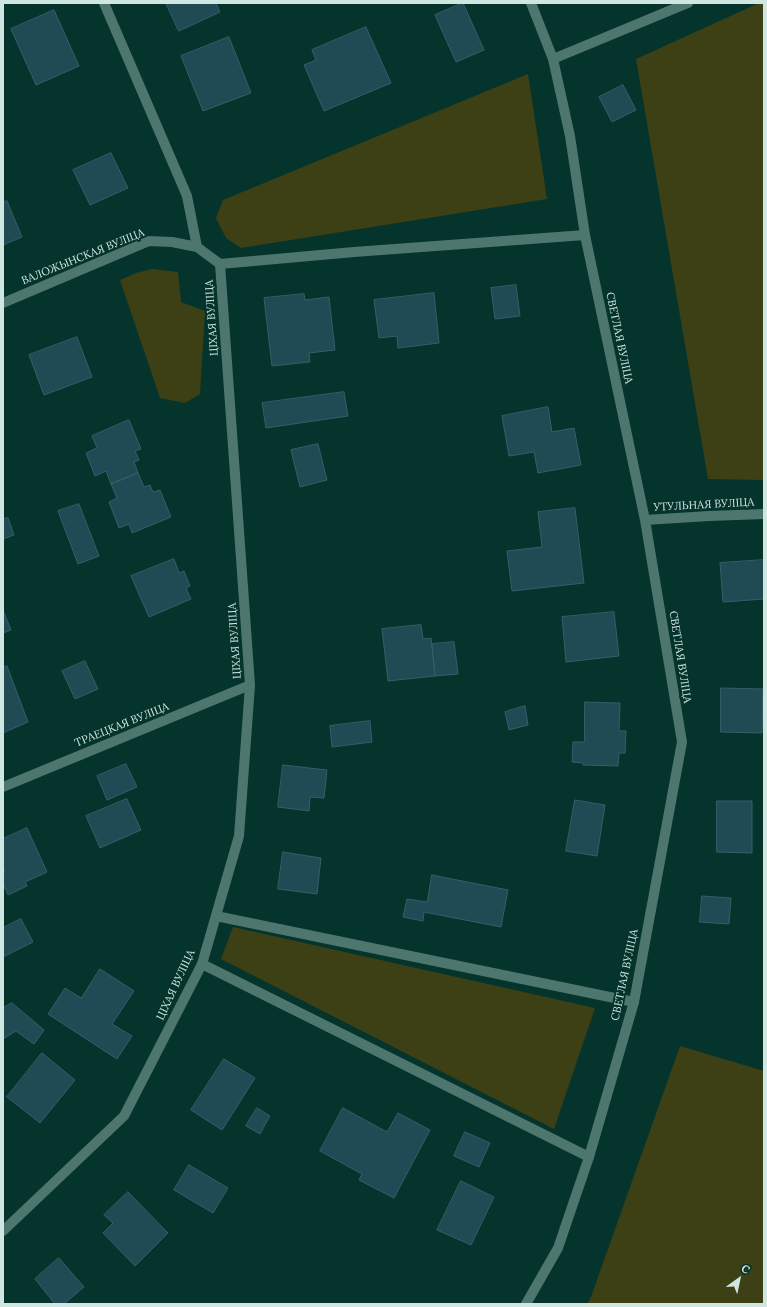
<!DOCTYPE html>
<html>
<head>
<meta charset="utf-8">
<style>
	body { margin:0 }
	#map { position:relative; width:767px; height:1307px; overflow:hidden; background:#05342d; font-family:Lora,serif }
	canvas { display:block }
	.frame { position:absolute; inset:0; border:4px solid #d0e6e1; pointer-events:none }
	.north { position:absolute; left:719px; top:1259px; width:40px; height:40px; -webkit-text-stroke:3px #05342d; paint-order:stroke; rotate:33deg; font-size:11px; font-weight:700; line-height:16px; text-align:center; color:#d0e6e1 }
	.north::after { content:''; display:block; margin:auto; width:14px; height:18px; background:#d0e6e1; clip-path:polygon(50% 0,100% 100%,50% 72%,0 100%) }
</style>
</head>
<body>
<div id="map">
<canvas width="767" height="1307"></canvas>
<div class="frame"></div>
<div class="north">С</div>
</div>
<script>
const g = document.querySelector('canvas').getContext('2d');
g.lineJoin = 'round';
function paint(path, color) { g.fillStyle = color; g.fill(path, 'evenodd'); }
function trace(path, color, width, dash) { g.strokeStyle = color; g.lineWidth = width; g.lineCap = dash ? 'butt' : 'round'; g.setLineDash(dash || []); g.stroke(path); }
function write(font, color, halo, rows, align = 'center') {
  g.font = font + ' Lora,serif'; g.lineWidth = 4; g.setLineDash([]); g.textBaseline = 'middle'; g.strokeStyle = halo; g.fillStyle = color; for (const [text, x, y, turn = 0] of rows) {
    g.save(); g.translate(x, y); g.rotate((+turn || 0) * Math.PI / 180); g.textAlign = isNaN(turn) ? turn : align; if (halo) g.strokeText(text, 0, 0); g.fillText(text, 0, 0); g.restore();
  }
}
const green = new Path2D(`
	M759 3H764V480L708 479 636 59Z
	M528 74 547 199 241 248 226 238 216 218 223 200Z
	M152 269 178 272 181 302 205 311 200 394 185 403 160 398 120 280 136 273Z
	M233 927 595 1008 554 1129 221 959Z
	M680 1046 764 1071V1304H587L591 1297Z`);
const building = new Path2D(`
	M166 3H216L220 12 179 31Z
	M463 3 484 50 456 62 435 15Z
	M54 10 79 66 36 85 11 29Z
	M366 27 391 83 324 111 304 65 316 60 312 50Z
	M229 37 251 93 203 111 181 56Z
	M623 85 636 110 612 122 599 97Z
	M111 153 128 188 90 205 73 170Z
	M7 201 22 237 3 245V202Z
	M516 285 520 316 495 319 491 288Z
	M434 293 439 343 398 348 397 336 379 338 374 300Z
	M304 294 305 300 329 297 335 350 309 353 310 362 272 366 264 298Z
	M77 337 92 377 44 395 29 355Z
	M344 392 348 416 266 428 262 403Z
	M548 407 552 432 574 428 581 465 538 473 534 452 509 456 502 416Z
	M129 420 141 449 135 451 139 460 134 462 138 473 111 484 106 471 95 476 86 453 97 448 92 436Z
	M318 444 327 480 300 487 291 450Z
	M138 473 144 487 150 485 153 492 160 490 171 517 132 533 129 524 119 528 109 502 117 498 111 484Z
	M79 504 99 556 78 564 58 511Z
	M575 508 584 583 512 591 507 551 542 547 538 512Z
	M8 518 14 535 3 539V519Z
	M174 559 179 573 184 571 190 586 186 588 191 599 149 617 131 576Z
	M764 560V599L723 602 720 563Z
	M3 610 11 630 3 633Z
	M614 612 619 656 566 662 562 617Z
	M421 625 423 639 431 638 435 676 388 681 382 629Z
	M454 642 458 674 435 676 432 644Z
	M85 661 98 689 75 699 62 671Z
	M7 666 28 722 3 733V668Z
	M721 688 763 689 762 733 721 732Z
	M585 702 620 703 619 731H626L625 753H619L618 766 583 765V763L572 762 573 742H584Z
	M525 706 528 725 509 730 505 712Z
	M370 721 372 742 332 747 330 726Z
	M126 764 137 787 107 800 97 776Z
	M283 765 327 770 324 798 310 797 309 811 278 807Z
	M127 799 141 830 100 848 86 816Z
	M575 800 605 805 597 856 566 851Z
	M717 801H752V853L717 852Z
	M27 828 47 872 25 882 27 886 8 895 3 883V872L5 871 3 867V839Z
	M283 852 321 858 317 894 278 889Z
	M432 875 508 890 501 927 424 912 423 921 403 917 407 899 427 902Z
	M702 896 731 898 729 924 700 922Z
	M21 919 33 942 3 957V928Z
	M100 969 134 991 112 1024 132 1036 117 1059 48 1014 65 988 81 998Z
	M12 1003 44 1030 34 1044 16 1031 3 1039V1008Z
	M42 1053 75 1080 40 1123 7 1097Z
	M224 1059 255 1078 222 1130 191 1110Z
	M257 1108 270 1116 260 1134 246 1126Z
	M343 1108 387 1132 398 1113 430 1130 394 1198 359 1180 362 1174 320 1151Z
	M465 1132 490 1143 479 1167 454 1156Z
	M189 1165 228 1188 213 1213 174 1190Z
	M461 1181 494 1197 471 1245 437 1230Z
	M128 1192 168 1233 135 1266 103 1233 113 1223 104 1215Z
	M59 1258 84 1287 64 1304H55L35 1279Z`);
const service = new Path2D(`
	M216 916 634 1002
	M202 964 589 1157`);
const minor = new Path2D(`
	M553 59 688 3
	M220 264 354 252 585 235
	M3 303 149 241 172 242 197 247
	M645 520 709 516 764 514
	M3 787 250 685
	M3 1231 124 1116 202 964 239 836 250 685 220 264 197 247 187 196 104 3
	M526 1304 558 1248 589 1157 634 1002 682 742 645 520 585 235 570 136 553 59 531 3`);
const streetNames = [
	["ВАЛОЖЫНСКАЯ ВУЛІЦА",83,257,-22],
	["ЦІХАЯ ВУЛІЦА",212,318,-94],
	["СВЕТЛАЯ ВУЛІЦА",619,338,78],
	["УТУЛЬНАЯ ВУЛІЦА",704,505,-3],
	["ЦІХАЯ ВУЛІЦА",235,641,-94],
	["СВЕТЛАЯ ВУЛІЦА",680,657,81],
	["ТРАЕЦКАЯ ВУЛІЦА",122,725,-22],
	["СВЕТЛАЯ ВУЛІЦА",625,975,-78],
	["ЦІХАЯ ВУЛІЦА",176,985,-65]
];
paint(green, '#3d4015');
paint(building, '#204b54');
trace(building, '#345f68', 1);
trace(service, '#4d776e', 10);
trace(minor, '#4d776e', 10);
write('11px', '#d0e6e1', '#05342d', streetNames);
</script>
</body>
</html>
